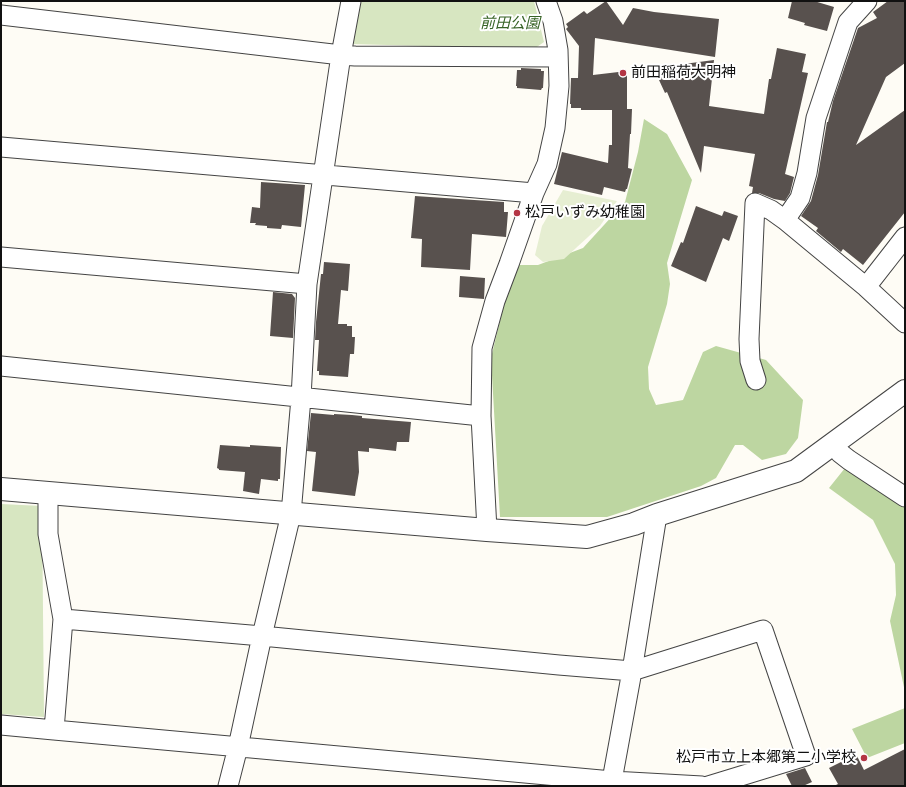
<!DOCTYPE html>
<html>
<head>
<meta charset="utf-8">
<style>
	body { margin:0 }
	#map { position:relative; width:906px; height:787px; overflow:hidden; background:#fefcf5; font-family:"Zilla Slab",serif }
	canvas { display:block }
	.frame { position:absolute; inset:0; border:2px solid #111; pointer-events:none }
</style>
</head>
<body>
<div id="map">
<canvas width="906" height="787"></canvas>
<div class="frame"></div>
</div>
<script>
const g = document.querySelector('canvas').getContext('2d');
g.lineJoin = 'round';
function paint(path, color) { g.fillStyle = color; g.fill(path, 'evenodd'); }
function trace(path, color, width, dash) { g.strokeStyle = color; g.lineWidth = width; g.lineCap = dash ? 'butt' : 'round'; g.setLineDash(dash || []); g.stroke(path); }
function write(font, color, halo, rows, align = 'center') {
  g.font = font + ' "Zilla Slab","Noto Sans JP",serif'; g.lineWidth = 4; g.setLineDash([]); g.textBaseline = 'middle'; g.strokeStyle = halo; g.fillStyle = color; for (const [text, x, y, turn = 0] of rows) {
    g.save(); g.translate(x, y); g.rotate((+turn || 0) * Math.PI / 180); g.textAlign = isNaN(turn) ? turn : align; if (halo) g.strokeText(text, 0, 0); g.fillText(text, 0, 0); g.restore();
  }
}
const green = new Path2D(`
	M359 1H534L544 42 534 49 351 44Z
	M1 504 42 506 44 717 1 714Z`);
const forest = new Path2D(`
	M644 119 667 134 692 180 667 263 670 284 667 304 648 367 649 389 656 405 683 400 703 352 716 346 766 360 803 400 798 438 786 454 762 460 743 445H735L716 478 701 486 607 517H500L491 358 505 300 516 265H538L583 248 625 202 638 152Z
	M845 468 905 506V692L890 621 896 595 895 564 873 520 829 488Z
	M905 708V743L867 758 852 729Z`);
const pitch = new Path2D(`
	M563 190 617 201 600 226 564 259 543 262 535 255 542 226Z`);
const building = new Path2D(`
	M606 1 623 25 633 8 654 12 719 19 715 57 595 38 593 75 627 71V109H632L631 134H630L628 168 632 169 627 189H626L625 192 604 187 602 195 554 184 562 152 608 163 609 145H612V110H581V108H571V104H570L571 78H578L579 46 566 29 568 27 566 24 584 11 587 14Z
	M792 1H814L834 7 827 31 804 25 805 23 788 18Z
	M888 1H905V63L886 77 856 145 905 110V212L863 265 843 249 841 252 816 231 818 228 801 216 811 201 818 175 827 122H828L833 101 858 28 877 18 873 12Z
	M777 48 806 54 802 72 808 73 785 174 794 177 790 193 785 201 774 199 759 193H752L753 187 749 186 755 154 704 146 701 173 667 92 665 93 659 80 661 67 714 60 709 106 764 114 769 79H771Z
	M521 68 541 69V71H544L543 88H542L541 90 517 88V86H516L517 70H521Z
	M261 182 305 185 301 227 282 225 281 229 267 228V226L255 225 256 223H250L252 207 260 208Z
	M415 196 504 202V212H508L506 237 472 234 470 270 421 267 422 239 411 238Z
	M696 206 722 216 724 211 738 216 729 241 723 238 706 282 671 266 681 242 683 243Z
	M324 262 350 264 348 291 341 290 338 324H347V326H352V337H355L354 354H350L348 377 319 375V371H317L319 340H315L316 322 321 274H323Z
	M460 276 485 278 484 299 459 297Z
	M273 292 292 294 295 298 293 338 270 336Z
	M311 413 334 415V414L352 415 362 416V418L411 422 409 442H397L396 451 369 448V452L358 451 359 472 355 496 312 491 316 452 307 451Z
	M220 445 250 447V445L281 447 280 479H278V481L261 479 259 494 243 491 245 472 219 470V469L217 468Z
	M905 749V786H834L838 784 829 768 845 760 846 761 857 756 864 770Z
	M805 768 812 782 803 786H792L786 774Z`);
const minor = new Path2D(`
	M1 15 341 55 355 56 557 57
	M1 147 534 193
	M785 220 800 198 807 173 816 118 848 22 867 1
	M1 257 307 284
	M866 287 905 237
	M1 366 481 416
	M756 380 750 361 749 339 755 203 771 210 785 220 866 287 905 323
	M834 444 840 453 849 460 905 497
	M487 530 481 416 482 348 495 301 509 264 534 193 547 164 555 128 559 86 558 50 553 21 546 1
	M63 619 262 636 559 665 632 671 763 630 806 756 708 786
	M1 725 54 730 63 619 48 534V493
	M54 730 612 781 702 786
	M228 786 238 747 262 636 291 514 301 398 307 284 341 55 351 1
	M611 786 632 671 657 515`);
const tertiary = new Path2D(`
	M1 489 487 530 587 537 634 524 657 515 796 471 905 391`);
const markers = [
	[623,73,4,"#b43543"],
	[517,213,4,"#b43543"],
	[864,758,4,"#b43543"]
];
const parkNames = [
	["前田公園",510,24]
];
const poiNames = [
	["前田稲荷大明神",631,73],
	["松戸いずみ幼稚園",525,213],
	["松戸市立上本郷第二小学校",856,758,"right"]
];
paint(green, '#d7e6c1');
paint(forest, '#bdd6a1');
paint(pitch, '#e6eed2');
paint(building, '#58514e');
trace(minor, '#444', 21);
trace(tertiary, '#444', 24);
trace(minor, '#fff', 19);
trace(tertiary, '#fff', 22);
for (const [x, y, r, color] of markers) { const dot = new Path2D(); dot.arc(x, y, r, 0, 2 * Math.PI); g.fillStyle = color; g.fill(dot); trace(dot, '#fff', 1.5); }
write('italic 15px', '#376326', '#fff', parkNames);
write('15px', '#111', '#fff', poiNames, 'left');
</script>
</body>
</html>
